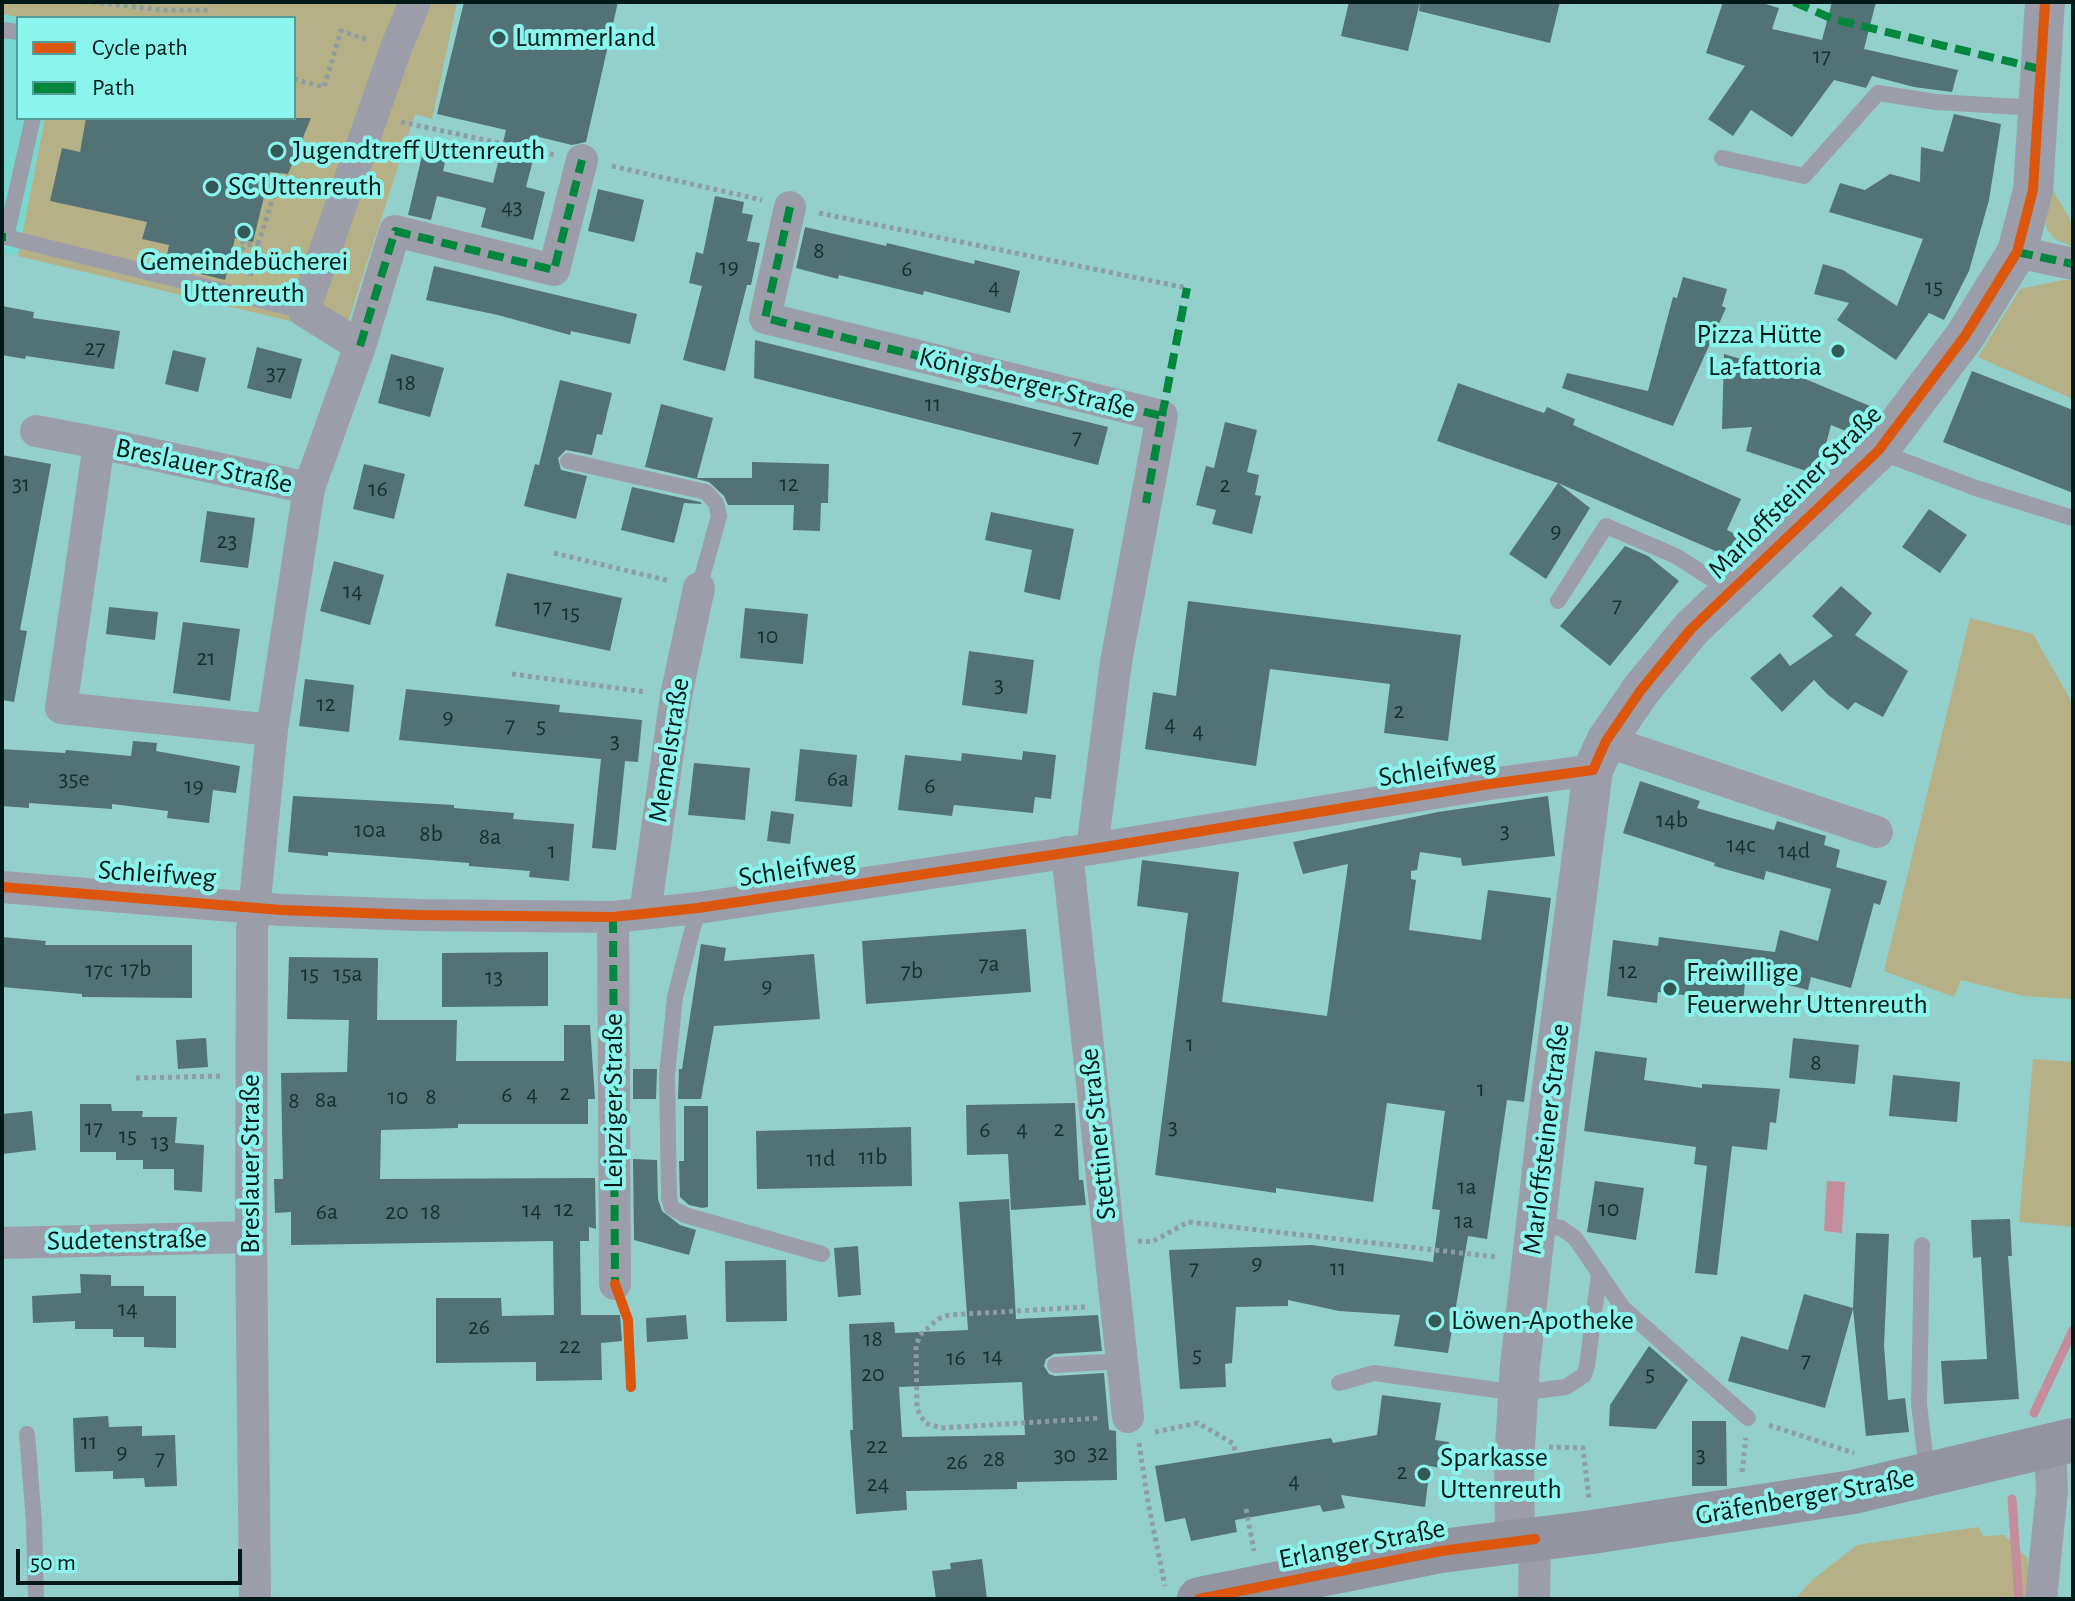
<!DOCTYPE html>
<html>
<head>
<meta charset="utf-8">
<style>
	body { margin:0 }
	#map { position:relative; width:2075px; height:1601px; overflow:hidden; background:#94d0cb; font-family:"Alegreya Sans",sans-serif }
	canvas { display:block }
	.frame { position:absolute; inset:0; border:4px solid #021917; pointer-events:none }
	.legend { position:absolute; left:16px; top:16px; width:280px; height:104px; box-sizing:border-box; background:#89f5ed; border:2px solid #539d97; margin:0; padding:10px 14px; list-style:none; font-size:24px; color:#021917 }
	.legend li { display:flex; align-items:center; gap:16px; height:40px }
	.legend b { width:40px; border:2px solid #539d97 }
	.scale { position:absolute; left:16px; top:1549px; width:226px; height:36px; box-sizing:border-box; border:4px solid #021917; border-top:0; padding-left:10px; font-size:24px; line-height:28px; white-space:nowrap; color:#021917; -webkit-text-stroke:6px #89f5ed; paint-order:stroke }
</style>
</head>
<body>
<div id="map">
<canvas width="2075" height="1601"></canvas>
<div class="frame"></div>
<ul class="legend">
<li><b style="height:10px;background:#dc560d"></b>Cycle path</li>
<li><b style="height:10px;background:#00873e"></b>Path</li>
</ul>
<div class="scale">50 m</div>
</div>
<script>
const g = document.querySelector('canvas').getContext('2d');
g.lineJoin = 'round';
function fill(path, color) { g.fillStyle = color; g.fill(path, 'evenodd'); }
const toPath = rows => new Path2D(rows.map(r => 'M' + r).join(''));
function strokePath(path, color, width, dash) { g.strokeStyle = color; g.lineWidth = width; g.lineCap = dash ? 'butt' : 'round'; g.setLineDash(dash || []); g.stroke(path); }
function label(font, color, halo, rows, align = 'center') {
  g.font = font + ' "Alegreya Sans",sans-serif'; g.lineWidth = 8; g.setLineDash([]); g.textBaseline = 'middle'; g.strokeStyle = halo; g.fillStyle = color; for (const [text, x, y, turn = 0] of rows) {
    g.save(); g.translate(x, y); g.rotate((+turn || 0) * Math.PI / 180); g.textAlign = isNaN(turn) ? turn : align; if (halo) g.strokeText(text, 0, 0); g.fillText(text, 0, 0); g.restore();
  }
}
fill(toPath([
	[2,14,23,18,18,18,18,118,45,118,18,256,2,253]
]), '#78d8d1');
fill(toPath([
	[2,2,457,2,432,119,415,114,344,334,18,256,45,118,294,118,294,18,23,18,2,14],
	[2047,181,2073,224,2073,247,2055,239,2048,231,2045,222],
	[2063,280,2073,280,2073,399,1978,357,2020,289],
	[1970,618,2033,634,2073,704,2073,999,2024,996,1961,980,1954,997,1884,971],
	[2033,1059,2073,1062,2073,1227,2019,1222],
	[1978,1527,1983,1536,2004,1535,2028,1559,2029,1599,1795,1599,1812,1580,1857,1545]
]), '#b6b086');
fill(toPath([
	[1827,1181,1845,1182,1842,1233,1824,1231]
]), '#c58d99');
strokePath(toPath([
	[2034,1413,2073,1330],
	[2012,1499,2019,1599]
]), '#c58d99', 9);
fill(toPath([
	[464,2,618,2,586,142,572,145,539,137,526,187,545,192,533,240,481,227,486,208,437,196,431,220,408,215,426,139,449,145,443,171,493,183,506,130,437,114],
	[1349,2,1420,2,1408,51,1341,36],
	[1420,2,1560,2,1550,43,1419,11],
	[1723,2,1759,2,1779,8,1772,29,1822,40,1832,2,1876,2,1864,49,1958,70,1952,92,1914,87,1872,76,1866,88,1834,80,1792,137,1751,110,1733,136,1708,119,1745,66,1706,53],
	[1954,114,2001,124,1989,200,1969,271,1944,320,1929,313,1896,360,1837,320,1849,303,1814,294,1823,264,1843,270,1897,306,1923,239,1829,212,1840,183,1865,190,1890,174,1920,182,1921,147,1943,152],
	[86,118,311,118,288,174,270,172,253,242,235,238,225,280,165,265,169,245,142,239,147,222,50,201,62,148,80,152],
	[598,189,644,200,634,242,588,231],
	[715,196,744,202,742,213,753,215,747,241,760,243,751,285,747,285,725,371,683,360,702,286,689,283,696,252,703,254],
	[805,227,886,246,887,243,974,264,975,260,1020,271,1010,313,924,291,923,295,839,275,838,279,796,268],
	[434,266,637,314,630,344,571,331,570,335,498,315,426,300],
	[1683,277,1727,289,1722,306,1726,308,1673,426,1562,388,1567,373,1648,391,1673,297,1677,298],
	[2,306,34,312,33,318,120,331,114,369,26,356,25,359,2,355],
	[755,340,1108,427,1098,465,754,378],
	[257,347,302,359,291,399,247,388],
	[173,350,206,358,198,392,165,384],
	[391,354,444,368,430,417,378,403],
	[1724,354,1798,376,1870,406,1858,436,1831,425,1818,475,1746,451,1752,427,1722,429],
	[1972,371,2073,410,2073,493,1943,442],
	[560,380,612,393,602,435,597,434,592,455,566,450,558,458,561,470,587,476,576,519,524,506,535,464,539,465],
	[1458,383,1544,413,1547,407,1575,419,1573,425,1741,499,1727,530,1741,537,1732,558,1558,483,1590,508,1546,579,1509,554,1558,483,1437,441],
	[661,404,713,418,697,478,752,478,752,462,829,464,828,503,821,503,820,531,793,530,794,505,728,505,724,496,709,482,645,467],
	[1225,422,1257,430,1247,472,1259,475,1255,495,1261,496,1252,534,1212,524,1216,510,1196,505,1206,466,1214,468],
	[2,455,51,464,20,630,27,631,14,702,2,700],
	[364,464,405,474,394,519,353,509],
	[632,487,700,502,702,504,684,503,674,543,621,530],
	[1929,509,1967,535,1940,573,1902,547],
	[207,511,255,518,248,568,200,562],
	[991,512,1074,529,1060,600,1024,592,1032,550,985,540],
	[1625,546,1648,556,1679,581,1610,666,1560,626],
	[334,561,384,575,370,625,320,611],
	[507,573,622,598,610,651,495,626],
	[1841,586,1872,613,1855,635,1908,671,1883,717,1855,702,1848,710,1827,694,1814,680,1782,712,1750,678,1780,653,1790,666,1833,636,1812,616],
	[1188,601,1461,635,1448,741,1384,733,1390,684,1270,669,1256,766,1145,749,1153,692,1176,696],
	[109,607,158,612,155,640,106,634],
	[745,608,808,614,803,664,740,658],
	[183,622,240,629,230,701,173,693],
	[969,651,1034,660,1027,714,962,705],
	[305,679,354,685,349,732,299,726],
	[406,689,560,705,559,712,642,720,638,762,625,761,616,850,592,848,601,759,399,740],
	[133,741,157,743,156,751,240,766,236,793,213,790,209,823,167,818,168,811,112,804,112,809,29,803,29,808,2,806,2,749,65,753,66,750,131,756],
	[800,749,857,755,852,807,795,801],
	[1023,751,1056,755,1051,799,1035,797,1033,813,954,805,952,816,898,810,905,755,961,761,962,753,1022,760],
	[694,763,750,768,745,820,688,815],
	[1640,781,1700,801,1697,808,1728,817,1774,830,1777,821,1826,836,1824,845,1840,850,1836,867,1887,881,1880,905,1874,903,1851,988,1811,977,1808,990,1746,974,1743,1002,1658,992,1657,1003,1607,996,1613,940,1658,946,1659,937,1775,952,1780,930,1818,941,1831,889,1766,871,1764,880,1714,866,1715,863,1623,833],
	[293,796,454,805,454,808,514,813,513,819,574,824,569,881,529,877,530,871,469,866,469,863,328,852,328,856,288,852],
	[1548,796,1555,856,1462,866,1461,858,1420,852,1417,870,1411,871,1411,879,1416,880,1409,930,1481,940,1488,890,1551,898,1524,1102,1507,1100,1487,1239,1468,1236,1448,1353,1394,1346,1400,1315,1339,1311,1288,1300,1288,1306,1236,1307,1232,1363,1225,1364,1226,1387,1180,1389,1169,1250,1312,1245,1433,1262,1440,1210,1432,1209,1445,1111,1387,1103,1373,1202,1276,1188,1276,1193,1155,1175,1188,913,1137,906,1142,860,1239,872,1222,1002,1327,1016,1348,864,1303,874,1293,842,1438,812],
	[771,811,794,814,790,844,767,841],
	[1026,929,1031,992,866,1004,862,941],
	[2,937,46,941,45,945,192,945,192,998,82,997,82,994,2,987],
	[701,944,726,948,724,961,814,954,820,1019,714,1026,701,1099,678,1099,679,1069,682,1069],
	[548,952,548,1006,442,1007,442,953],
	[289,957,378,958,377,1020,457,1020,456,1061,564,1061,564,1025,590,1025,595,1099,588,1099,588,1124,458,1124,458,1128,381,1130,380,1179,595,1178,596,1229,589,1227,589,1241,580,1241,581,1315,620,1315,622,1341,601,1343,602,1380,536,1381,536,1362,436,1363,436,1298,501,1298,502,1316,554,1315,553,1241,291,1245,291,1212,275,1213,274,1179,283,1179,281,1073,347,1072,349,1020,287,1019],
	[206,1038,208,1067,178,1069,176,1040],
	[1793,1038,1859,1045,1855,1084,1789,1078],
	[1595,1051,1647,1058,1644,1080,1702,1088,1702,1084,1780,1089,1776,1123,1770,1122,1767,1150,1732,1146,1717,1275,1695,1273,1707,1166,1694,1164,1696,1147,1584,1131],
	[633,1069,657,1069,656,1099,633,1099],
	[1893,1075,1960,1082,1957,1122,1889,1116],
	[1075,1103,1079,1180,1083,1180,1086,1205,1011,1210,1008,1154,967,1155,966,1105],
	[80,1104,111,1104,112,1111,143,1111,142,1117,177,1117,175,1143,204,1145,202,1192,174,1190,174,1169,143,1169,143,1160,116,1160,116,1152,80,1152],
	[684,1106,708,1106,708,1207,702,1208,689,1205,680,1197,679,1161,684,1161],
	[32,1111,36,1150,2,1154,2,1114],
	[911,1127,912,1186,757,1189,756,1131],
	[633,1159,657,1160,658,1199,662,1211,680,1225,696,1230,689,1255,634,1240],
	[1595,1181,1644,1188,1636,1240,1587,1232],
	[1009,1199,1016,1319,1098,1315,1102,1351,1054,1354,1046,1359,1044,1366,1049,1374,1055,1376,1104,1373,1109,1430,1116,1431,1117,1480,1017,1482,1017,1489,906,1491,907,1510,856,1514,850,1430,853,1430,849,1324,894,1322,895,1333,968,1330,959,1202],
	[1022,1382,1025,1435,902,1437,899,1387],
	[2010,1219,2012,1256,2008,1256,2019,1399,1944,1404,1941,1361,1987,1359,1981,1257,1973,1258,1971,1220],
	[1856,1233,1889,1234,1884,1345,1888,1400,1905,1398,1909,1432,1866,1436,1853,1309,1825,1408,1728,1381,1741,1336,1788,1350,1804,1294,1853,1308],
	[858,1246,861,1295,838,1297,834,1248],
	[786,1260,787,1321,726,1322,725,1261],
	[80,1274,111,1275,111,1286,144,1286,144,1296,176,1296,176,1348,144,1347,144,1337,113,1337,113,1329,75,1329,75,1321,33,1323,32,1296,81,1293],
	[686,1315,688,1339,647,1342,646,1318],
	[1649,1346,1688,1380,1656,1429,1609,1426,1610,1405],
	[1382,1395,1441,1403,1435,1440,1449,1442,1445,1469,1430,1466,1425,1507,1341,1495,1345,1508,1323,1512,1320,1505,1235,1520,1237,1532,1191,1541,1185,1518,1165,1522,1155,1466,1331,1438,1333,1443,1377,1435],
	[108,1416,109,1427,142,1426,142,1436,175,1435,177,1486,145,1487,144,1478,113,1479,113,1471,75,1472,73,1418],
	[1692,1421,1726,1421,1727,1486,1692,1486],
	[982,1559,987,1599,936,1599,932,1571,951,1569,950,1563]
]), '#537275');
strokePath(toPath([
	[92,2,163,10,210,10],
	[294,79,324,87,341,31,368,40],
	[401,122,555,155],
	[612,166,762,200],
	[819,213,1187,288],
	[243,240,242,249,247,245,258,244,250,276],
	[258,244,277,186,308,191],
	[235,273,242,249],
	[554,553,670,581],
	[512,674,646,692],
	[136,1078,222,1076],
	[1138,1241,1152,1242,1188,1222,1497,1257],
	[1085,1307,949,1315,938,1319,920,1335,916,1346,917,1409,925,1423,941,1428,1099,1418],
	[625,1311,628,1320,631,1387],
	[1769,1425,1854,1453],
	[1155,1432,1198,1423,1234,1444,1235,1453],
	[1139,1443,1148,1502,1165,1586],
	[1549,1447,1583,1448,1589,1499],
	[1742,1472,1746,1438],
	[1246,1509,1254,1551]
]), '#8e9da3', 5, [4, 4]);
strokePath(toPath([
	[2,30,18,32],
	[33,118,6,237,304,311],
	[1722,158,1804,176,1878,93,1936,102,2038,108],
	[1880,452,1976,488,2073,518],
	[568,461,706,492,716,503,719,516,699,588],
	[1558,601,1606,526,1676,556,1730,591],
	[698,908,675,997,667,1075,669,1199,672,1208,685,1215,822,1254],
	[1535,1224,1561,1228,1575,1238,1623,1308,1748,1418],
	[1922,1245,1919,1404,1927,1471],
	[1055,1365,1122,1361],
	[1339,1383,1374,1373,1518,1393,1566,1387,1584,1375,1587,1366,1599,1275],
	[27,1434,34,1522,36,1599]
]), '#9b9ea9', 16);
strokePath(toPath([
	[790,207,765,318,1162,416,1116,662,1092,849],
	[2017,252,2073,264],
	[360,346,395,231,554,270,582,160],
	[36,431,99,443],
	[272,730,61,708,99,443,309,488],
	[1606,741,1877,832],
	[1067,852,1128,1417],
	[2,887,281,910,418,915,613,917,698,908,1092,849,1490,784,1593,770],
	[645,913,676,696,699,588],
	[613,917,615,1284],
	[2,1243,251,1237],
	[255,1599,251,1237,252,931,272,730,309,488,360,346,304,311,396,48,415,2],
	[1534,1599,1535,1539],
	[2041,1599,2052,1491,2050,1445]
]), '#9b9ea9', 32);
strokePath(toPath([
	[1515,1541,1514,1463,1520,1365,1547,1126,1593,770,1606,741,1641,690,1691,629,1878,451,1965,336,2017,252,2033,190,2045,2]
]), '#9b9ea9', 40);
strokePath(toPath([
	[1199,1599,1441,1551,1592,1532,1853,1492,2073,1440]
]), '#9294a0', 44);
strokePath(toPath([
	[1794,2,1833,19,2040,69],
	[790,207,765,318,1162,416,1146,503],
	[2,237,6,237],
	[2017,252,2073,264],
	[360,346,395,231,554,270,582,160],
	[1162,416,1187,288],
	[613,917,615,1284]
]), '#00873e', 8, [16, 8]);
strokePath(toPath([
	[2,887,281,910,418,915,613,917,698,908,1092,849,1490,784,1593,770,1606,741,1641,690,1691,629,1878,451,1965,336,2017,252,2033,190,2045,2],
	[615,1284,628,1320,631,1387],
	[1199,1599,1441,1551,1535,1539]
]), '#dc560d', 10);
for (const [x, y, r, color] of [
	[499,38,8,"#355956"],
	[277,151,8,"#355956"],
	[212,187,8,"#355956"],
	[244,232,8,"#355956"],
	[1838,351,8,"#355956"],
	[1670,989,8,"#355956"],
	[1435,1321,8,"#355956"],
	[1424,1474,8,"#355956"]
]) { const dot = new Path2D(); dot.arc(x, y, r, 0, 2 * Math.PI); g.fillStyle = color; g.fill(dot); strokePath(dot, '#89f5ed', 3); }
label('24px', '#162f2e', null, [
	["17",1822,56],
	["43",512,207],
	["8",819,251],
	["19",729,267],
	["6",907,269],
	["4",994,287],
	["15",1934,287],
	["27",95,348],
	["37",276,373],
	["18",406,383],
	["11",933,404],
	["7",1077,437],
	["31",21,484],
	["12",789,484],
	["2",1225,485],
	["16",378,489],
	["9",1556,531],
	["23",227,541],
	["14",353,591],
	["7",1617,605],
	["17",543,607],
	["15",571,613],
	["10",768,636],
	["21",206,658],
	["3",999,685],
	["12",326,704],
	["2",1399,711],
	["9",448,717],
	["4",1170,724],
	["7",510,725],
	["5",541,726],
	["4",1198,731],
	["3",615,741],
	["35e",74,779],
	["6a",838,779],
	["19",194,786],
	["6",930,786],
	["14b",1672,820],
	["10a",370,830],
	["3",1505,831],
	["8b",431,834],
	["8a",490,837],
	["14c",1741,845],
	["1",552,851],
	["14d",1794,851],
	["7a",989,964],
	["17b",136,969],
	["17c",99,970],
	["7b",912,971],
	["12",1628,971],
	["15",310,974],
	["15a",348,974],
	["13",494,977],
	["9",767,986],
	["1",1190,1044],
	["8",1816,1063],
	["1",1481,1089],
	["2",565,1093],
	["4",532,1094],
	["6",507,1095],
	["10",398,1097],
	["8",431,1097],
	["8a",326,1100],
	["8",294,1101],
	["3",1173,1127],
	["17",94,1128],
	["4",1022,1129],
	["2",1059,1129],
	["6",985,1130],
	["15",128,1136],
	["13",160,1142],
	["11b",873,1157],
	["11d",821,1159],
	["1a",1467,1187],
	["12",564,1209],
	["10",1609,1209],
	["14",532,1210],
	["6a",327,1212],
	["20",397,1212],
	["18",431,1212],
	["1a",1464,1221],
	["9",1257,1263],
	["7",1194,1268],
	["11",1338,1268],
	["14",128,1309],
	["26",479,1327],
	["18",873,1339],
	["22",570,1346],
	["5",1197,1355],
	["14",993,1356],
	["16",956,1358],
	["7",1806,1360],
	["20",873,1374],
	["5",1650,1374],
	["11",89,1442],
	["22",877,1446],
	["9",122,1452],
	["32",1098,1453],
	["30",1065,1455],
	["3",1701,1455],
	["7",160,1458],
	["28",994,1459],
	["26",957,1462],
	["2",1402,1472],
	["4",1294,1481],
	["24",878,1484]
]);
label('28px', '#021917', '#89f5ed', [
	["Lummerland",515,38],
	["Jugendtreff Uttenreuth",293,151],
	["SC Uttenreuth",228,187],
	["Gemeindebücherei",244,262,"center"],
	["Uttenreuth",244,294,"center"],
	["Pizza Hütte",1822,335,"right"],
	["La-fattoria",1822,367,"right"],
	["Freiwillige",1686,973],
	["Feuerwehr Uttenreuth",1686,1005],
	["Löwen-Apotheke",1451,1321],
	["Sparkasse",1440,1458],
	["Uttenreuth",1440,1490]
], 'left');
label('28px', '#021917', '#89f5ed', [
	["Königsberger Straße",1027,383,14],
	["Breslauer Straße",204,466,12],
	["Marloffsteiner Straße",1795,492,-45],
	["Memelstraße",669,750,-81],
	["Schleifweg",1437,769,-9],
	["Schleifweg",797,869,-9],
	["Schleifweg",157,874,4],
	["Leipziger Straße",614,1101,-90],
	["Stettiner Straße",1098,1134,-96],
	["Marloffsteiner Straße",1546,1139,-83],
	["Breslauer Straße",251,1164,-90],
	["Sudetenstraße",127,1240,-1],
	["Gräfenberger Straße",1805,1497,-10],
	["Erlanger Straße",1362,1544,-11]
]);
</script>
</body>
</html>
